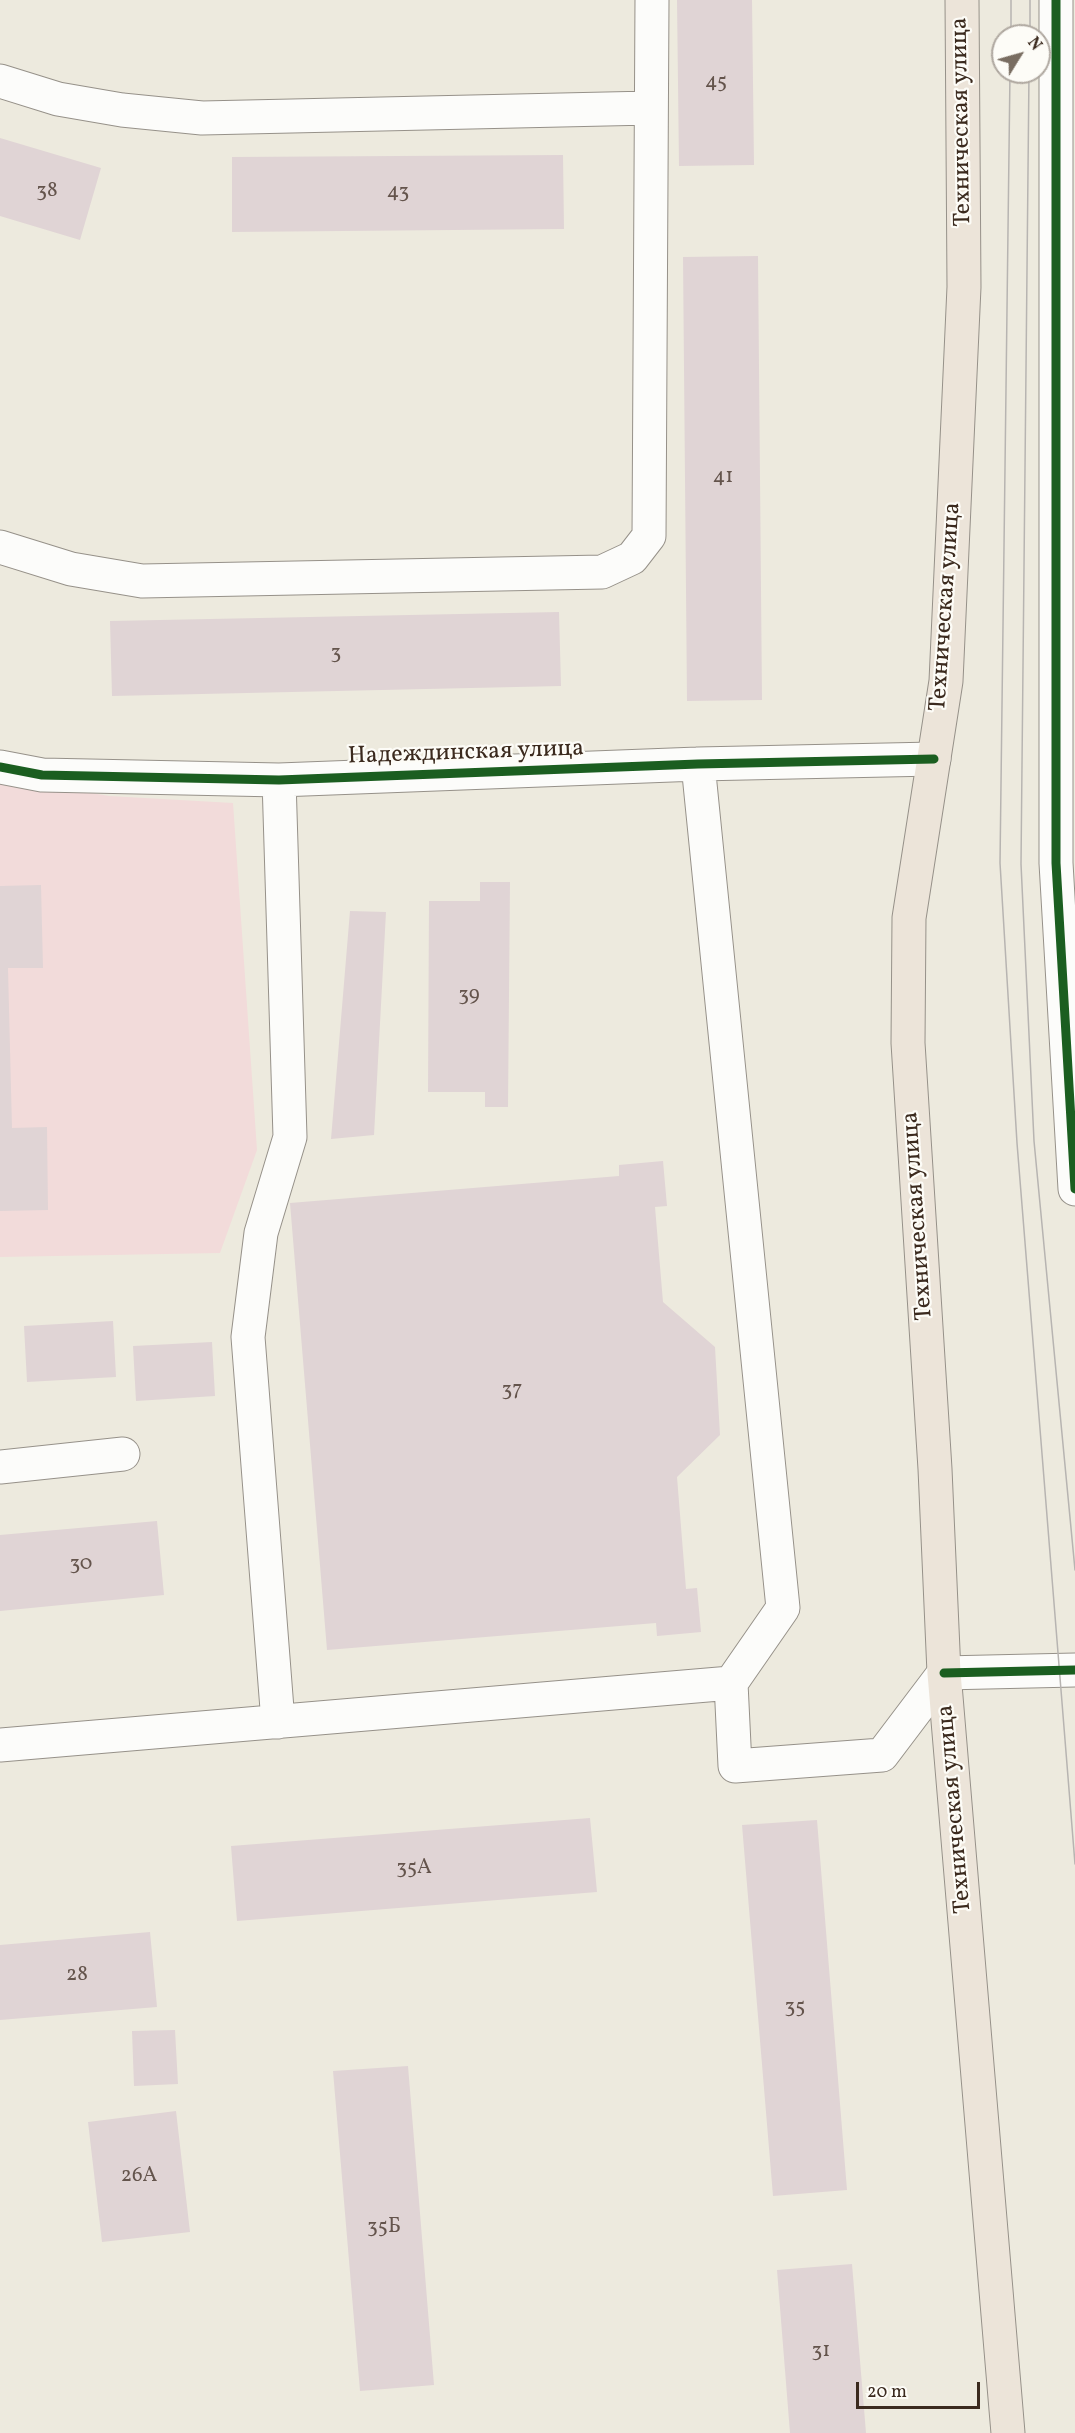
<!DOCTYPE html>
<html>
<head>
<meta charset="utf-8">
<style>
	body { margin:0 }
	#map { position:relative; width:1075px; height:2433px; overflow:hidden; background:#edeade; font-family:Vollkorn,serif }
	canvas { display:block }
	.north { position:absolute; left:991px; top:24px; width:60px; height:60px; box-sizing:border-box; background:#fdfcf7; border:2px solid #afa8a0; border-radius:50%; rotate:53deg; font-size:16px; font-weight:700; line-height:24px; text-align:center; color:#3b2a1e }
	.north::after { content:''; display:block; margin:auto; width:21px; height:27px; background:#796d61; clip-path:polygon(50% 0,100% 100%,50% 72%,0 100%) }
	.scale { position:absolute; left:856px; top:2382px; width:124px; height:27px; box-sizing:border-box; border:3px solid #3b2a1e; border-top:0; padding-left:8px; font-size:18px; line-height:21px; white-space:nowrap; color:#3b2a1e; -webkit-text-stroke:4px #fdfcf7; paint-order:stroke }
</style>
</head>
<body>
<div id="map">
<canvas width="1075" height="2433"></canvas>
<div class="north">N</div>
<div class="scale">20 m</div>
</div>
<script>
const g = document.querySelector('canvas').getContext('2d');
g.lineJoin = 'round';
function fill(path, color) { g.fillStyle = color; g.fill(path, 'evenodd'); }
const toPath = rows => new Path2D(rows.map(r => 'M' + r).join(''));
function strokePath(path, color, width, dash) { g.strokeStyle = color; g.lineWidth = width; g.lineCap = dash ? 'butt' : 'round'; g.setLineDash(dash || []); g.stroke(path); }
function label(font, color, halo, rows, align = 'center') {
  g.font = font + ' Vollkorn,serif'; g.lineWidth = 4.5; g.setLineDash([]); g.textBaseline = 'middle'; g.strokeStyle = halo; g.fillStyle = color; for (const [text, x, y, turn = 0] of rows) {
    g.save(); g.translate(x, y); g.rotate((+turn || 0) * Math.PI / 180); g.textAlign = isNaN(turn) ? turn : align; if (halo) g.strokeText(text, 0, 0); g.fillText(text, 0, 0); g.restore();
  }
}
fill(toPath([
	[0,777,109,796,233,803,257,1150,220,1253,0,1257]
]), '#f2dbda');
fill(toPath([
	[677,0,752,0,754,165,679,166],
	[0,138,101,168,80,240,0,216],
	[563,155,564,229,232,232,232,157],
	[758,256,762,700,687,701,683,257],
	[559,612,561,686,112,696,110,621],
	[480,882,510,882,508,1107,485,1107,485,1092,428,1092,429,901,480,901],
	[41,885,43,968,8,968,12,1128,47,1127,48,1210,0,1211,0,886],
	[350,911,386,912,374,1135,331,1139],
	[663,1161,667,1206,655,1207,663,1302,715,1347,720,1435,677,1477,686,1589,697,1588,701,1632,657,1636,656,1623,327,1650,290,1203,619,1176,619,1165],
	[113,1321,116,1377,27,1382,24,1326],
	[212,1342,215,1396,136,1401,133,1346],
	[157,1521,164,1595,0,1611,0,1535],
	[590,1818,597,1892,237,1921,231,1846],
	[817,1820,847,2190,773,2196,742,1825],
	[150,1932,157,2007,0,2020,0,1945],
	[175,2030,178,2084,134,2086,132,2031],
	[408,2066,434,2385,360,2391,333,2071],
	[176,2111,190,2232,102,2242,88,2122],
	[852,2264,866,2433,790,2433,777,2270]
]), '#e0d4d5');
const minor = toPath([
	[1056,0,1056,863,1075,1189],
	[0,81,58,99,122,110,202,118,651,108],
	[0,547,71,569,142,581,602,572,632,558,649,536,652,0],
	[0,767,42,775,279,780,698,764,934,759],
	[0,1467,123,1454],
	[731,1683,735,1766,882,1755,944,1673,1075,1670],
	[278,1722,248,1337,261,1233,290,1137,279,780],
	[0,1745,731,1683,783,1608,698,764]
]);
const major = toPath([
	[962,0,964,287,946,681,909,918,908,1043,935,1469,944,1673,1008,2433]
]);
strokePath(minor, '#969189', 35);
strokePath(major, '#969189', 35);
strokePath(minor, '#fcfcfa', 33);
strokePath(major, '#ece4d9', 33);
strokePath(toPath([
	[1011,36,1011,0],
	[1030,36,1030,0],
	[1010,72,1000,863,1017,1143,1075,1864],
	[1029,72,1021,864,1034,1141,1075,1570]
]), '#b7b4b1', 1.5);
strokePath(toPath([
	[1056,0,1056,863,1075,1189],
	[0,767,42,775,279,780,698,764,934,759],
	[944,1673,1075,1670]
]), '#1b5e20', 9);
label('21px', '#64544c', null, [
	["45",716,83],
	["38",47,192],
	["43",398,193],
	["41",723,478],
	["3",336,654],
	["39",469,996],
	["37",512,1391],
	["30",81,1565],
	["35А",414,1869],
	["28",77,1976],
	["35",795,2008],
	["26А",139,2177],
	["35Б",384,2228],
	["31",821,2352]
]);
label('24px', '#3b2a1e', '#fdfcf7', [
	["Техническая улица",963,122,-91],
	["Техническая улица",947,607,-86],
	["Надеждинская улица",466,754,-2],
	["Техническая улица",919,1216,-94],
	["Техническая улица",956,1809,-95]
]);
</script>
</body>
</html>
